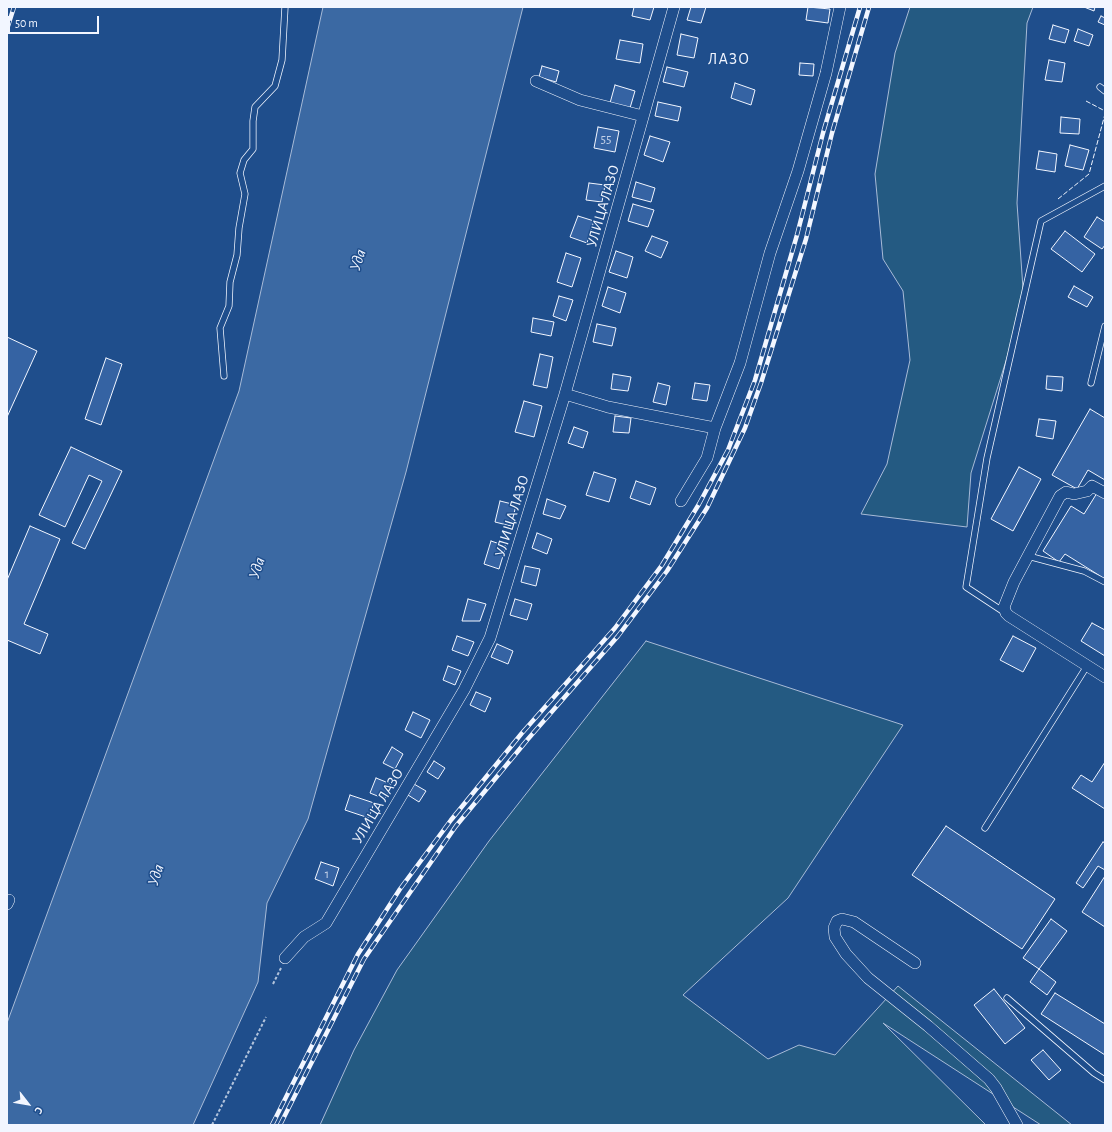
<!DOCTYPE html>
<html>
<head>
<meta charset="utf-8">
<style>
	body { margin:0 }
	#map { position:relative; width:1112px; height:1132px; overflow:hidden; background:#1f4e8c; font-family:"Alegreya Sans",sans-serif }
	canvas { display:block }
	.frame { position:absolute; inset:0; border:8px solid #f2f6ff; pointer-events:none }
	.north { position:absolute; left:8px; top:1084px; width:40px; height:40px; -webkit-text-stroke:3px #1f4e8c; paint-order:stroke; rotate:121deg; font-size:11px; font-weight:700; line-height:16px; text-align:center; color:#f2f6ff }
	.north::after { content:''; display:block; margin:auto; width:14px; height:18px; background:#f2f6ff; clip-path:polygon(50% 0,100% 100%,50% 72%,0 100%) }
	.scale { position:absolute; left:8px; top:16px; width:91px; height:18px; box-sizing:border-box; border:2px solid #f2f6ff; border-top:0; padding-left:5px; font-size:12px; line-height:14px; white-space:nowrap; color:#f2f6ff; -webkit-text-stroke:3px #1f4e8c; paint-order:stroke }
</style>
</head>
<body>
<div id="map">
<canvas width="1112" height="1132"></canvas>
<div class="frame"></div>
<div class="north">С</div>
<div class="scale">50 m</div>
</div>
<script>
const g = document.querySelector('canvas').getContext('2d');
g.lineJoin = 'round';
function fill(path, color) { g.fillStyle = color; g.fill(path, 'evenodd'); }
const toPath = rows => new Path2D(rows.map(r => 'M' + r).join(''));
function strokePath(path, color, width, dash) { g.strokeStyle = color; g.lineWidth = width; g.lineCap = dash ? 'butt' : 'round'; g.setLineDash(dash || []); g.stroke(path); }
function label(font, color, halo, rows, align = 'center') {
  g.font = font + ' "Alegreya Sans",sans-serif'; g.lineWidth = 3; g.setLineDash([]); g.textBaseline = 'middle'; g.strokeStyle = halo; g.fillStyle = color; for (const [text, x, y, turn = 0] of rows) {
    g.save(); g.translate(x, y); g.rotate((+turn || 0) * Math.PI / 180); g.textAlign = isNaN(turn) ? turn : align; if (halo) g.strokeText(text, 0, 0); g.fillText(text, 0, 0); g.restore();
  }
}
const green = toPath([
	[910,7,1033,7,1027,23,1017,203,1024,303,971,473,967,527,861,514,887,464,910,360,903,291,883,259,875,174,895,53,910,7],
	[646,641,903,725,788,898,683,995,768,1059,799,1045,835,1055,898,986,1072,1125,1041,1125,883,1023,986,1125,320,1125,354,1050,397,970,489,841,646,641]
]);
fill(green, '#245a82');
strokePath(green, '#a8bbd7', 1);
const water = toPath([
	[323,7,523,7,406,472,308,819,267,903,258,982,193,1125,7,1125,7,1023,239,391,323,7]
]);
fill(water, '#3b69a3');
strokePath(water, '#a8bbd7', 1);
const building = toPath([
	[634,7,654,7,650,20,632,16,634,7],
	[691,7,706,7,701,23,687,20,691,7],
	[808,7,830,9,828,23,806,20,808,7],
	[1084,7,1095,7,1094,11,1084,7],
	[1101,16,1105,18,1105,25,1098,22,1101,16],
	[1053,25,1069,30,1065,43,1049,39,1053,25],
	[1078,29,1093,35,1089,46,1074,41,1078,29],
	[681,34,698,38,694,58,677,55,681,34],
	[620,40,643,44,640,63,616,59,620,40],
	[1049,60,1065,63,1062,82,1045,80,1049,60],
	[800,63,814,64,813,76,799,75,800,63],
	[542,66,559,71,556,82,539,77,542,66],
	[667,67,688,72,684,87,663,82,667,67],
	[735,83,755,90,751,105,731,98,735,83],
	[615,85,635,91,630,108,610,103,615,85],
	[658,102,681,107,678,121,655,116,658,102],
	[1061,117,1080,119,1079,134,1060,133,1061,117],
	[598,127,619,131,615,152,594,148,598,127],
	[650,136,670,142,663,162,644,155,650,136],
	[1070,145,1089,150,1083,170,1065,166,1070,145],
	[1039,151,1057,154,1055,172,1036,169,1039,151],
	[636,182,655,188,651,202,632,197,636,182],
	[589,183,605,185,602,202,586,200,589,183],
	[633,204,654,210,648,227,628,221,633,204],
	[578,216,594,221,587,243,570,237,578,216],
	[1097,217,1105,222,1105,245,1102,249,1084,237,1097,217],
	[1065,231,1095,254,1082,272,1051,249,1065,231],
	[652,236,668,242,661,258,645,251,652,236],
	[616,251,633,257,627,278,609,272,616,251],
	[566,253,581,258,572,287,557,282,566,253],
	[1074,286,1093,297,1087,307,1068,297,1074,286],
	[608,287,626,293,620,313,602,306,608,287],
	[559,296,573,300,566,321,553,316,559,296],
	[533,318,554,322,551,336,531,332,533,318],
	[597,324,616,328,612,346,593,342,597,324],
	[7,337,37,351,7,417,7,337],
	[540,354,553,357,547,388,533,385,540,354],
	[106,358,122,364,101,425,85,419,106,358],
	[613,374,631,377,628,391,611,389,613,374],
	[1047,376,1063,377,1062,391,1046,389,1047,376],
	[658,383,670,386,666,405,653,402,658,383],
	[695,383,710,385,707,401,692,399,695,383],
	[524,401,542,406,534,437,515,432,524,401],
	[1090,409,1105,418,1105,480,1088,470,1077,489,1052,475,1090,409],
	[615,416,631,418,629,433,613,432,615,416],
	[1039,419,1056,421,1053,439,1036,436,1039,419],
	[574,427,588,432,583,448,568,443,574,427],
	[71,447,122,471,85,549,72,543,102,481,89,475,65,527,39,515,71,447],
	[1019,467,1041,479,1013,531,991,519,1019,467],
	[594,472,616,479,609,502,586,495,594,472],
	[636,481,656,488,650,505,630,498,636,481],
	[1097,493,1105,497,1105,579,1065,554,1059,562,1043,551,1071,506,1084,514,1097,493],
	[547,499,566,506,560,519,543,514,547,499],
	[500,501,516,505,511,526,495,522,500,501],
	[30,526,60,539,24,624,48,634,40,654,7,640,7,580,30,526],
	[537,533,552,539,547,554,532,548,537,533],
	[491,541,506,546,499,569,484,564,491,541],
	[525,566,540,569,536,586,521,582,525,566],
	[468,599,486,604,480,621,462,621,468,599],
	[515,599,532,604,527,620,510,615,515,599],
	[1092,623,1105,630,1105,656,1081,641,1092,623],
	[457,636,474,642,468,656,452,650,457,636],
	[1013,636,1036,648,1023,672,1000,660,1013,636],
	[497,644,513,651,508,664,491,657,497,644],
	[448,666,461,671,455,685,443,680,448,666],
	[476,692,491,698,485,712,470,705,476,692],
	[413,712,430,720,421,738,405,730,413,712],
	[392,747,403,754,395,769,383,763,392,747],
	[434,761,445,768,438,779,427,772,434,761],
	[1105,762,1105,809,1072,788,1081,775,1092,782,1105,762],
	[376,778,391,784,385,799,370,793,376,778],
	[414,784,426,791,419,802,408,795,414,784],
	[350,795,374,803,369,818,345,810,350,795],
	[946,826,1055,899,1022,949,912,875,946,826],
	[1103,842,1105,843,1105,870,1098,866,1083,888,1076,883,1103,842],
	[321,862,339,868,333,886,315,879,321,862],
	[1105,876,1105,927,1082,912,1105,876],
	[1051,919,1067,931,1039,969,1023,958,1051,919],
	[1039,969,1056,982,1047,995,1030,982,1039,969],
	[994,989,1025,1028,1005,1044,974,1005,994,989],
	[1055,993,1105,1024,1105,1055,1041,1014,1055,993],
	[1043,1050,1061,1070,1049,1080,1031,1060,1043,1050]
]);
fill(building, '#3563a3');
strokePath(building, '#f2f6ff', 1);
const service = toPath([
	[1100,87,1105,91],
	[224,376,220,328,229,306,230,282,237,255,239,228,245,194,240,173,244,160,253,149,253,121,255,107,275,86,282,60,285,7],
	[1091,383,1105,326],
	[1028,556,1084,571,1105,582],
	[1004,612,966,587,987,458,1041,221,1105,186],
	[985,828,1087,666],
	[1007,998,1094,1073,1105,1080]
]);
const minor = toPath([
	[536,81,580,100,643,116],
	[565,394,608,407,715,428],
	[1105,493,1092,486,1087,491,1074,494,1066,492,1060,496,1014,582,1004,607,1006,613,1009,616,1105,677],
	[681,501,707,458,715,428,740,363,770,253,798,171,826,73,840,7],
	[7,904,9,900],
	[285,958,304,937,326,923,464,690,490,638,565,394,674,7],
	[915,963,854,922,842,919,837,921,834,928,835,937,846,954,868,978,928,1026,989,1079,996,1088,1017,1125]
]);
strokePath(service, '#f2f6ff', 7);
strokePath(minor, '#f2f6ff', 12);
strokePath(toPath([
	[273,984,281,968],
	[212,1125,266,1017]
]), '#b3c4dc', 2, [3, 2]);
strokePath(service, '#1f4e8c', 5.5);
strokePath(minor, '#1f4e8c', 11);
const rail = toPath([
	[7,29,14,7],
	[272,1125,358,954,400,889,451,820,522,733,615,628,662,565,699,504,728,450,755,380,797,235,823,133,860,7],
	[280,1125,364,959,456,826,528,739,618,636,667,571,707,508,745,428,761,383,806,239,832,133,869,7]
]);
strokePath(rail, '#f2f6ff', 4.5);
strokePath(rail, '#1f4e8c', 3, [9]);
strokePath(toPath([
	[1086,101,1105,111],
	[1058,199,1089,174,1105,114]
]), '#f2f6ff', 1, [5, 2]);
label('13px', '#c3d1e8', null, [
	["55",606,139],
	["1",327,874]
]);
label('15px', '#f2f6ff', '#1f4e8c', [
	["УЛИЦА ЛАЗО",603,206,-74],
	["УЛИЦА ЛАЗО",512,516,-73],
	["УЛИЦА ЛАЗО",378,806,-59]
]);
g.letterSpacing = '1px';
label('16px', '#f2f6ff', '#1f4e8c', [
	["ЛАЗО",729,59]
]);
g.letterSpacing = '0px';
label('italic 16px', '#f2f6ff', '#1f4e8c', [
	["Уда",358,260,-72],
	["Уда",257,568,-72],
	["Уда",156,875,-72]
]);
</script>
</body>
</html>
